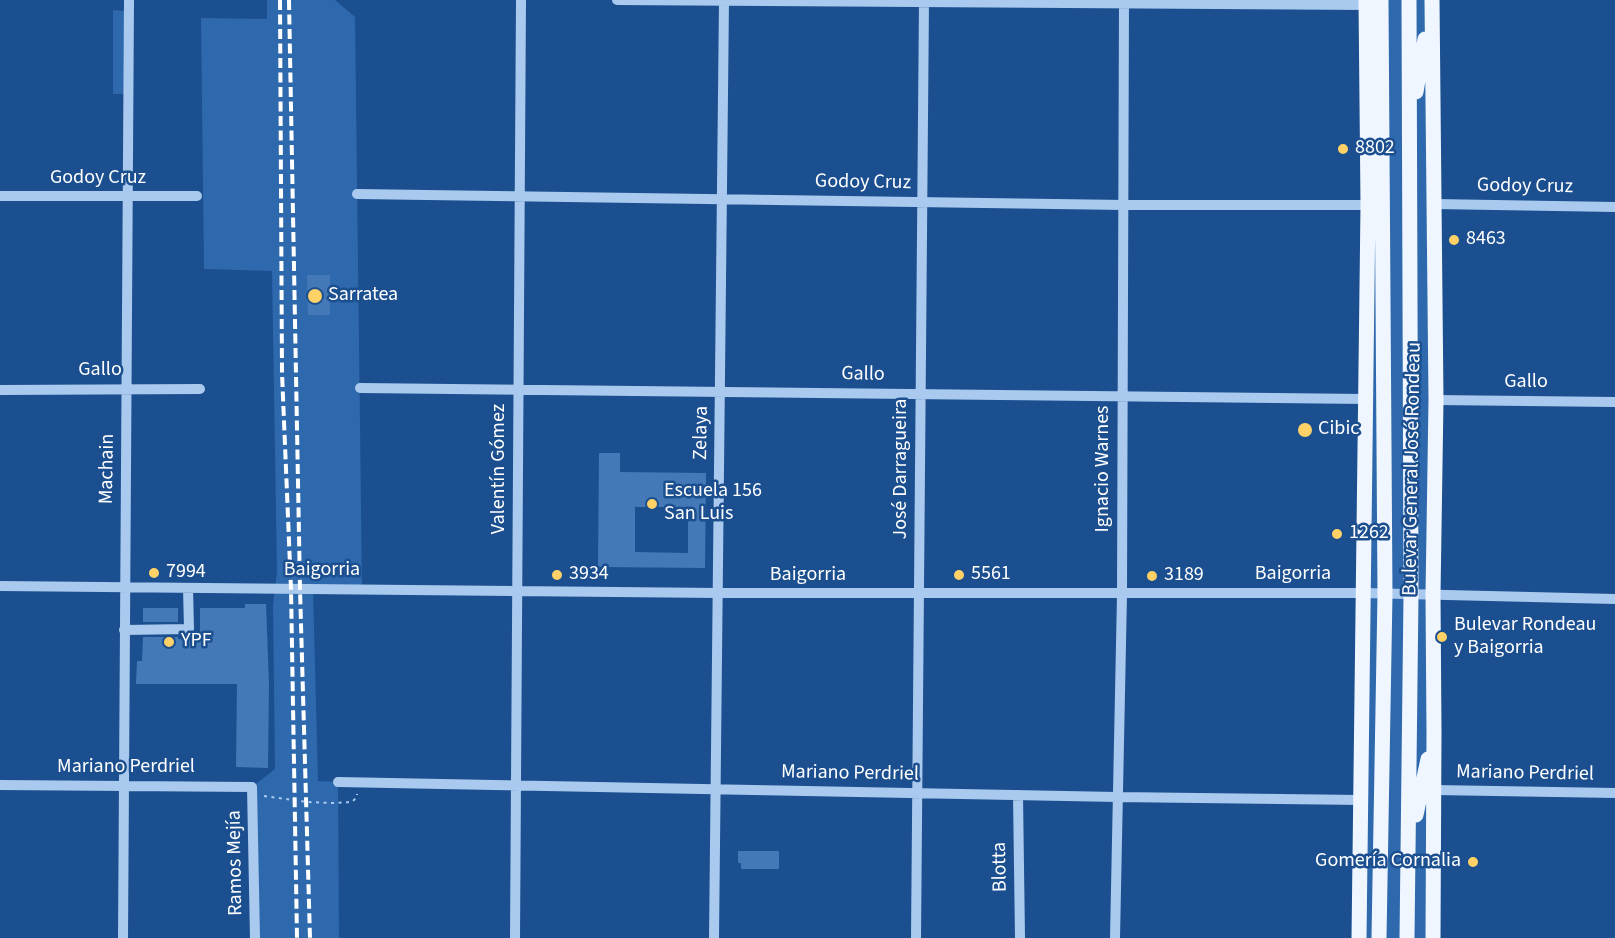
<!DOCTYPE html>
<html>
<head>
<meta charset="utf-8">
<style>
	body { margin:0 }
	canvas { display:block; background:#1b4f8f }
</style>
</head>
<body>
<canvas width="1615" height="938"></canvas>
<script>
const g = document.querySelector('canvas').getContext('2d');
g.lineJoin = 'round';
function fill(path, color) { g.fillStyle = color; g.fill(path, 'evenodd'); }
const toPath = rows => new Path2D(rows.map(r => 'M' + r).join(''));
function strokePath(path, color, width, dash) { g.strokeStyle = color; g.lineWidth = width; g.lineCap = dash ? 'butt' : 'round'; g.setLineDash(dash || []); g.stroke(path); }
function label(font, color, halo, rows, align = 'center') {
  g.font = font + ' "Source Sans 3",sans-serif'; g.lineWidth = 5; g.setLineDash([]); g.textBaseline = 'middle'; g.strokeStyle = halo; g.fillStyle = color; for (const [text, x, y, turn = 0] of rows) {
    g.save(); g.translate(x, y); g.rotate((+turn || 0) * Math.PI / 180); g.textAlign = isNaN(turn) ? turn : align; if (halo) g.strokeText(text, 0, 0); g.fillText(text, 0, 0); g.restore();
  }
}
fill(toPath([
	[267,0,335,0,355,17,362,589,313,589,318,781,338,782,339,938,255,938,252,787,275,769,273,605,277,572,272,271,204,269,201,18,267,19],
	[1366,0,1432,0,1433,938,1359,938],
	[113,10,125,11,124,94,113,94]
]), '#2e69ad');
fill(toPath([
	[307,275,330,275,330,315,308,315],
	[599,453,620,453,620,472,706,473,705,568,598,567],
	[635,507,688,507,688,553,635,552],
	[245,604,266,604,269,684,268,768,236,767,237,684,136,684,137,661,142,661,143,637,178,637,178,639,200,640,200,608,245,608],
	[143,608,178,608,178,622,143,622],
	[738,851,779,851,779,869,741,869,741,863,738,863]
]), '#4478b7');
strokePath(toPath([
	[264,796,307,802,333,803,352,802,357,797,357,794]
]), '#a9c9ee', 2, [3, 4.5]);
strokePath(toPath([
	[617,0,1366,5],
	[357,194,1124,205,1368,205],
	[0,196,197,196],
	[1434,204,1615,207],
	[360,388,1366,399],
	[0,390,200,389],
	[1436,400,1615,402],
	[0,586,718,593,1363,593,1615,599],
	[124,630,189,629,188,588],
	[338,782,1117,797,1361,800],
	[0,785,252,787,255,938],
	[1434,790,1615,793],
	[1018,795,1020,938],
	[123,938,129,0],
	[515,938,521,0],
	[714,938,724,0],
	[916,938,924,0],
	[1115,938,1122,595,1124,0]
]), '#a9c9ee', 10);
strokePath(toPath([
	[1432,0,1436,400,1433,595,1434,732,1433,938],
	[1416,92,1425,39],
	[1416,815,1428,759],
	[1359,938,1368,205,1366,0],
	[1379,938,1385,594,1381,0],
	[1407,938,1411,595,1409,0]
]), '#f0f6ff', 15);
strokePath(toPath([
	[280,0,282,373,291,589,297,938],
	[289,0,300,589,310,938]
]), '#fff', 4, [10, 4.5]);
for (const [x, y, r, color] of [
	[1343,149,6,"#ffd166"],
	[1454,240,6,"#ffd166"],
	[315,296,8,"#ffd166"],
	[1305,430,8,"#ffd166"],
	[652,504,6,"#ffd166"],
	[1337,534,6,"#ffd166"],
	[154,573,6,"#ffd166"],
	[557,575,6,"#ffd166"],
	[959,575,6,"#ffd166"],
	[1152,576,6,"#ffd166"],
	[1442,637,6,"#ffd166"],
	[169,642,6,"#ffd166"],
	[1473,862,6,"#ffd166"]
]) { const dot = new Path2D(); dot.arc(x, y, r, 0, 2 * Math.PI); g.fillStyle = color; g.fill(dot); strokePath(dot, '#1b4f8f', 2); }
label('20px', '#fff', '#1b4f8f', [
	["8802",1355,149],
	["8463",1466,240],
	["Sarratea",328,296],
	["Cibic",1318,430],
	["Escuela 156",664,492],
	["San Luis",664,515],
	["1262",1349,534],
	["7994",166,573],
	["3934",569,575],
	["5561",971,575],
	["3189",1164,576],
	["Bulevar Rondeau",1454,626],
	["y Baigorria",1454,649],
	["YPF",181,642],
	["Gomería Cornalia",1461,862,"right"]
], 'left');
label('20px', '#fff', '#1b4f8f', [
	["Godoy Cruz",98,179],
	["Godoy Cruz",863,183,1],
	["Godoy Cruz",1525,187,1],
	["Gallo",100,371],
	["Gallo",863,375,1],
	["Gallo",1526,383],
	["Zelaya",702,433,-89],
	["Machain",108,469,-89],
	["Valentín Gómez",500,469,-90],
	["José Darragueira",902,469,-90],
	["Ignacio Warnes",1104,469,-90],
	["Bulevar General José Rondeau",1413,469,-89],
	["Baigorria",322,571],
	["Baigorria",1293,575],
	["Baigorria",808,576],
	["Mariano Perdriel",126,768],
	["Mariano Perdriel",850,774,1],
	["Mariano Perdriel",1525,774,1],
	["Ramos Mejía",236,863,-91],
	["Blotta",1001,867,-91]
]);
</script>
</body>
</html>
